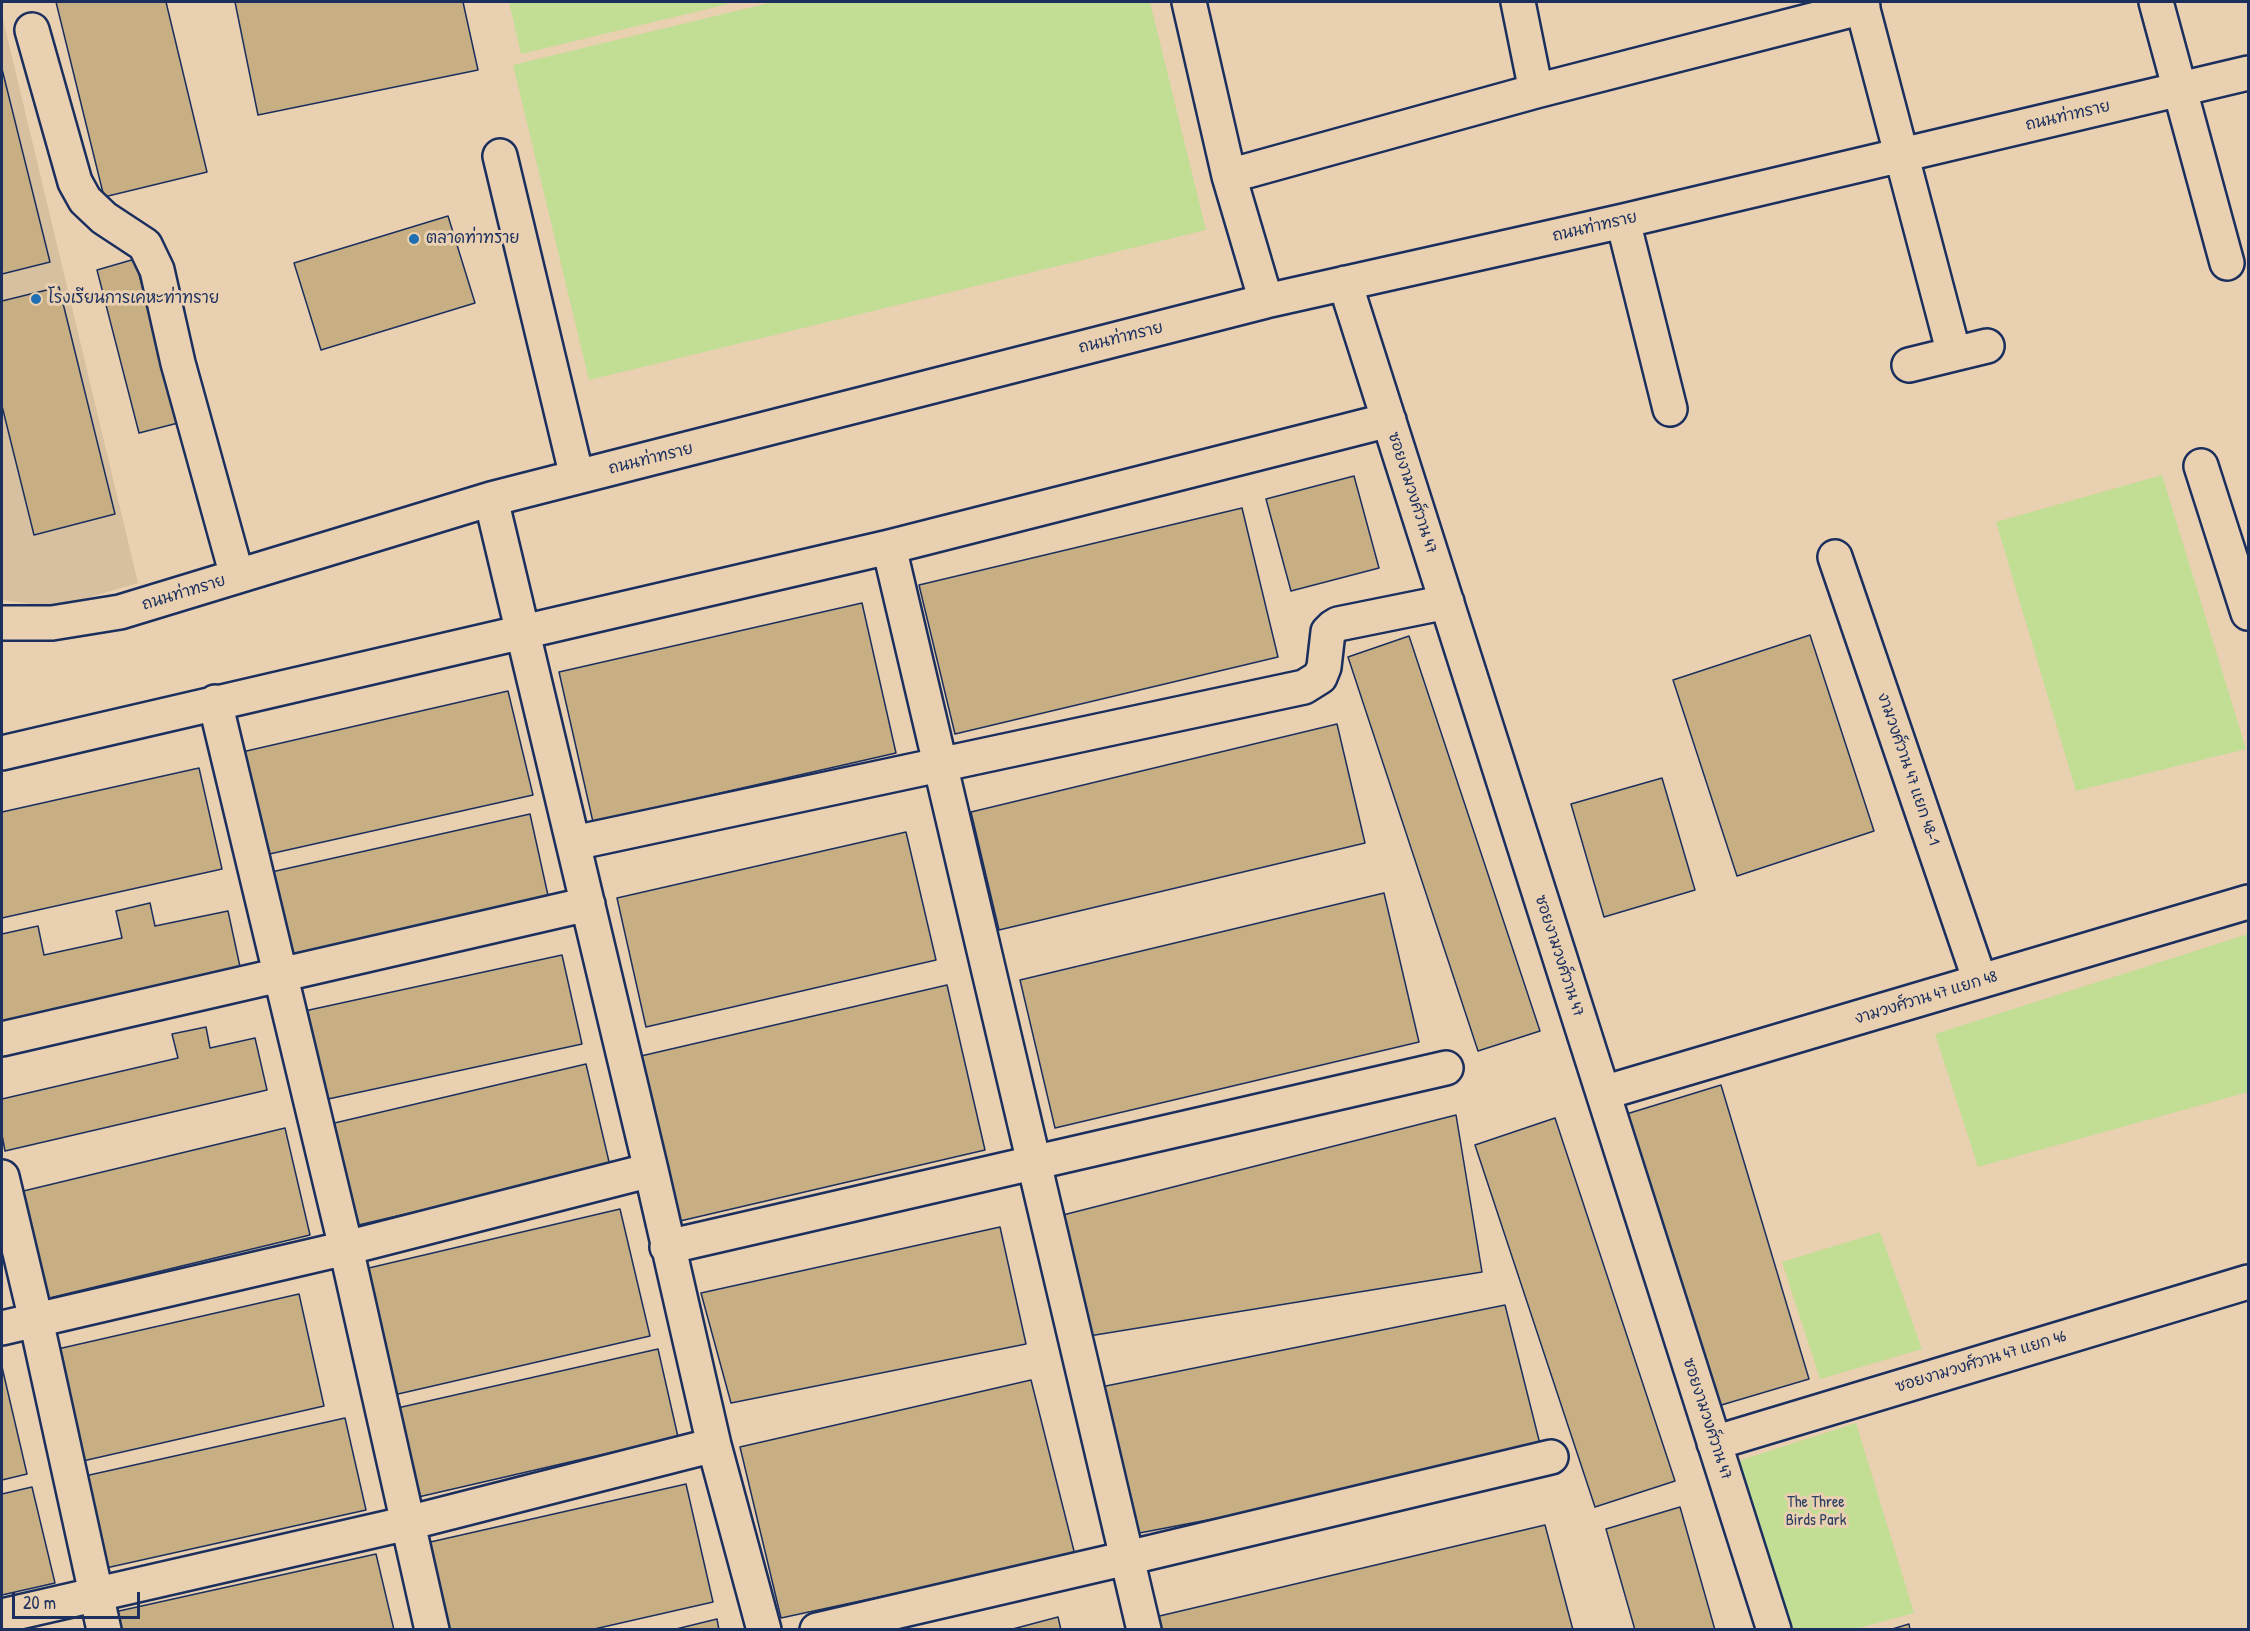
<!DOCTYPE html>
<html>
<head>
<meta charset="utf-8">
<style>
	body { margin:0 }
	#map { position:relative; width:2250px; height:1631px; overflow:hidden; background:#e9d0b1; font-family:"Patrick Hand",sans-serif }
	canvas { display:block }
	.frame { position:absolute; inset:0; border:3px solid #1b2f5e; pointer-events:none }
	.scale { position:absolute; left:12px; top:1592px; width:128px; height:27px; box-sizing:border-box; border:3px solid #1b2f5e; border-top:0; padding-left:8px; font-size:18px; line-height:21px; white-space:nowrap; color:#1b2f5e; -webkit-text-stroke:4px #e9d0b1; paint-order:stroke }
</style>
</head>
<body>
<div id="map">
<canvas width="2250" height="1631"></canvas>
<div class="frame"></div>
<div class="scale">20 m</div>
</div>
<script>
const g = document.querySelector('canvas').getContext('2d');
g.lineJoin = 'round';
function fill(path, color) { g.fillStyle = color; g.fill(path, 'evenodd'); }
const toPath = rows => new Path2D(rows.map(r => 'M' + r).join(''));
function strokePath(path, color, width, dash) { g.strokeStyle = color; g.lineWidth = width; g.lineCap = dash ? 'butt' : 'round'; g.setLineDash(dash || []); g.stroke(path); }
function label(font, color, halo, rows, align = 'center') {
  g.font = font + ' "Patrick Hand","Playpen Sans Thai",sans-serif'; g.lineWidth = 6; g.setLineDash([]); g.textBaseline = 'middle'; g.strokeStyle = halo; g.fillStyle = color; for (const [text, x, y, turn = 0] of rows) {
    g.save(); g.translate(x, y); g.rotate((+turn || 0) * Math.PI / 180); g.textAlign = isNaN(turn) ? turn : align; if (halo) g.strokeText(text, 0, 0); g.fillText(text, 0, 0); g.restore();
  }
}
fill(toPath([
	[2,15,138,583,56,607,2,600]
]), '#d7c0a0');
fill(toPath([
	[509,2,727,2,728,4,521,54],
	[773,2,1150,2,1206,230,589,380,513,65],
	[2162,475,2246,749,2076,791,1996,522],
	[2248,934,2248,1092,1978,1167,1935,1034],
	[1880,1232,1922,1349,1820,1379,1782,1262],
	[1856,1423,1914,1613,1855,1629,1785,1629,1732,1463]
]), '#c2dd94');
const building = toPath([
	[56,2,166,2,207,172,104,197,56,2],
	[235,2,463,2,478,70,258,115,235,2],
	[2,69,50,262,2,274,2,69],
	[448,216,475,303,321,350,294,263,448,216],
	[135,259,178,423,139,433,97,270,135,259],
	[59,287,115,514,34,535,2,406,2,301,59,287],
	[1354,476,1379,568,1291,591,1266,499,1354,476],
	[1242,508,1278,657,955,734,919,585,1242,508],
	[862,603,896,753,593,822,559,672,862,603],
	[1810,635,1874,831,1737,876,1673,680,1810,635],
	[1409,636,1540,1031,1478,1051,1348,657,1409,636],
	[508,691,533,795,265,855,242,752,508,691],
	[1337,724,1365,843,999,930,971,812,1337,724],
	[199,768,222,869,2,918,2,812,199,768],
	[1662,778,1695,890,1604,917,1571,804,1662,778],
	[530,814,551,909,288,967,267,873,530,814],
	[906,832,936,960,646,1027,617,898,906,832],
	[1384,893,1419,1042,1055,1128,1020,980,1384,893],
	[150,903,155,926,228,911,242,976,2,1028,2,934,38,926,44,955,122,938,116,911,150,903],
	[562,955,582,1044,319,1101,300,1012,562,955],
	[947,985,985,1150,680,1221,641,1056,947,985],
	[206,1027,210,1048,255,1038,267,1090,5,1151,2,1135,2,1099,178,1058,172,1034,206,1027],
	[586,1064,610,1166,350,1227,326,1125,586,1064],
	[1721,1085,1809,1379,1708,1409,1620,1116,1721,1085],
	[1456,1115,1482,1272,1089,1336,1059,1216,1456,1115],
	[1555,1118,1675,1481,1595,1507,1475,1145,1555,1118],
	[285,1128,310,1235,37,1301,11,1194,285,1128],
	[620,1209,650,1336,385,1397,356,1271,620,1209],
	[1000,1227,1026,1344,731,1403,701,1293,1000,1227],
	[299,1294,324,1406,74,1463,49,1351,299,1294],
	[1505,1305,1543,1456,1129,1535,1096,1388,1505,1305],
	[658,1349,678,1437,414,1498,393,1409,658,1349],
	[2,1367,27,1474,2,1480,2,1367],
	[1031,1380,1075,1555,781,1618,740,1447,1031,1380],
	[345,1418,366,1510,97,1570,76,1478,345,1418],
	[686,1484,713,1602,590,1630,446,1630,426,1543,686,1484],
	[32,1487,55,1583,2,1595,2,1494,32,1487],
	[1680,1507,1715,1630,1635,1630,1606,1529,1680,1507],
	[1545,1525,1573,1630,1154,1630,1151,1618,1545,1525],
	[376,1554,394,1630,114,1630,110,1613,376,1554],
	[1058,1617,1061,1630,1009,1630,1058,1617],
	[717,1619,719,1630,672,1630,717,1619],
	[1909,1624,1910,1630,1889,1630,1909,1624]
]);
fill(building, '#c8af83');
strokePath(building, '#1b2f5e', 1.5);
const minor = toPath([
	[1189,2,1229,176,1266,301],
	[1518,2,1536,91],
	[1861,2,1954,354,1909,365],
	[2156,2,2227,263],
	[32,30,75,182,85,200,104,218,145,245,157,270,178,363,237,576],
	[500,156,577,477],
	[1229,176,1536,91,1863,7],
	[1623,221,1670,409],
	[1345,283,1774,1630],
	[1954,354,1987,346],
	[2201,466,2248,613],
	[491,499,651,1170,714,1445,764,1630],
	[889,547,1144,1630],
	[1835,557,1980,981],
	[2,623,52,623,120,612,491,499,1266,301,1623,221,2248,73],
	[215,702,346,1248,432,1630],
	[2,753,889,547,1389,420],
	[574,843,1304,687,1320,677,1324,667,1328,632,1333,627,1338,624,1447,602],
	[2,1039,588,904],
	[1603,1093,2248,902],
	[2,1177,36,1320,104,1630],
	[667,1247,1446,1068],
	[2,1328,346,1248,651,1170],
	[1714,1443,2248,1282],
	[2,1616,408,1523,714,1445],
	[817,1630,1127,1558,1551,1457]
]);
strokePath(minor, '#1b2f5e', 38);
strokePath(minor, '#e9d0b1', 33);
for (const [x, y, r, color] of [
	[414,239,6,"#1f6fb2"],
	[36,299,6,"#1f6fb2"]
]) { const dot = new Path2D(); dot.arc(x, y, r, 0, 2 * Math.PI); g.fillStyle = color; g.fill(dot); strokePath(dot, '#e9d0b1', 2); }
label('16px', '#1b2f5e', '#e9d0b1', [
	["ถนนท่าทราย",2068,116,-13],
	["ถนนท่าทราย",1595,227,-13],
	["ถนนท่าทราย",1121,338,-14],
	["ถนนท่าทราย",651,459,-14],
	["ซอยงามวงศ์วาน 47",1412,493,72],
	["ถนนท่าทราย",184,593,-17],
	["งามวงศ์วาน 47 แยก 48-1",1908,769,71],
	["ซอยงามวงศ์วาน 47",1559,956,72],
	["งามวงศ์วาน 47 แยก 48",1926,998,-17],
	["ซอยงามวงศ์วาน 47 แยก 46",1981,1362,-17],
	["ซอยงามวงศ์วาน 47",1707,1419,72]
]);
label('16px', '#1b2f5e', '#e9d0b1', [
	["ตลาดท่าทราย",426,239],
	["โรงเรียนการเคหะท่าทราย",48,299]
], 'left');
label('16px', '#2c4063', '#e9d0b1', [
	["The Three",1816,1503],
	["Birds Park",1816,1521]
]);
</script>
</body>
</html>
